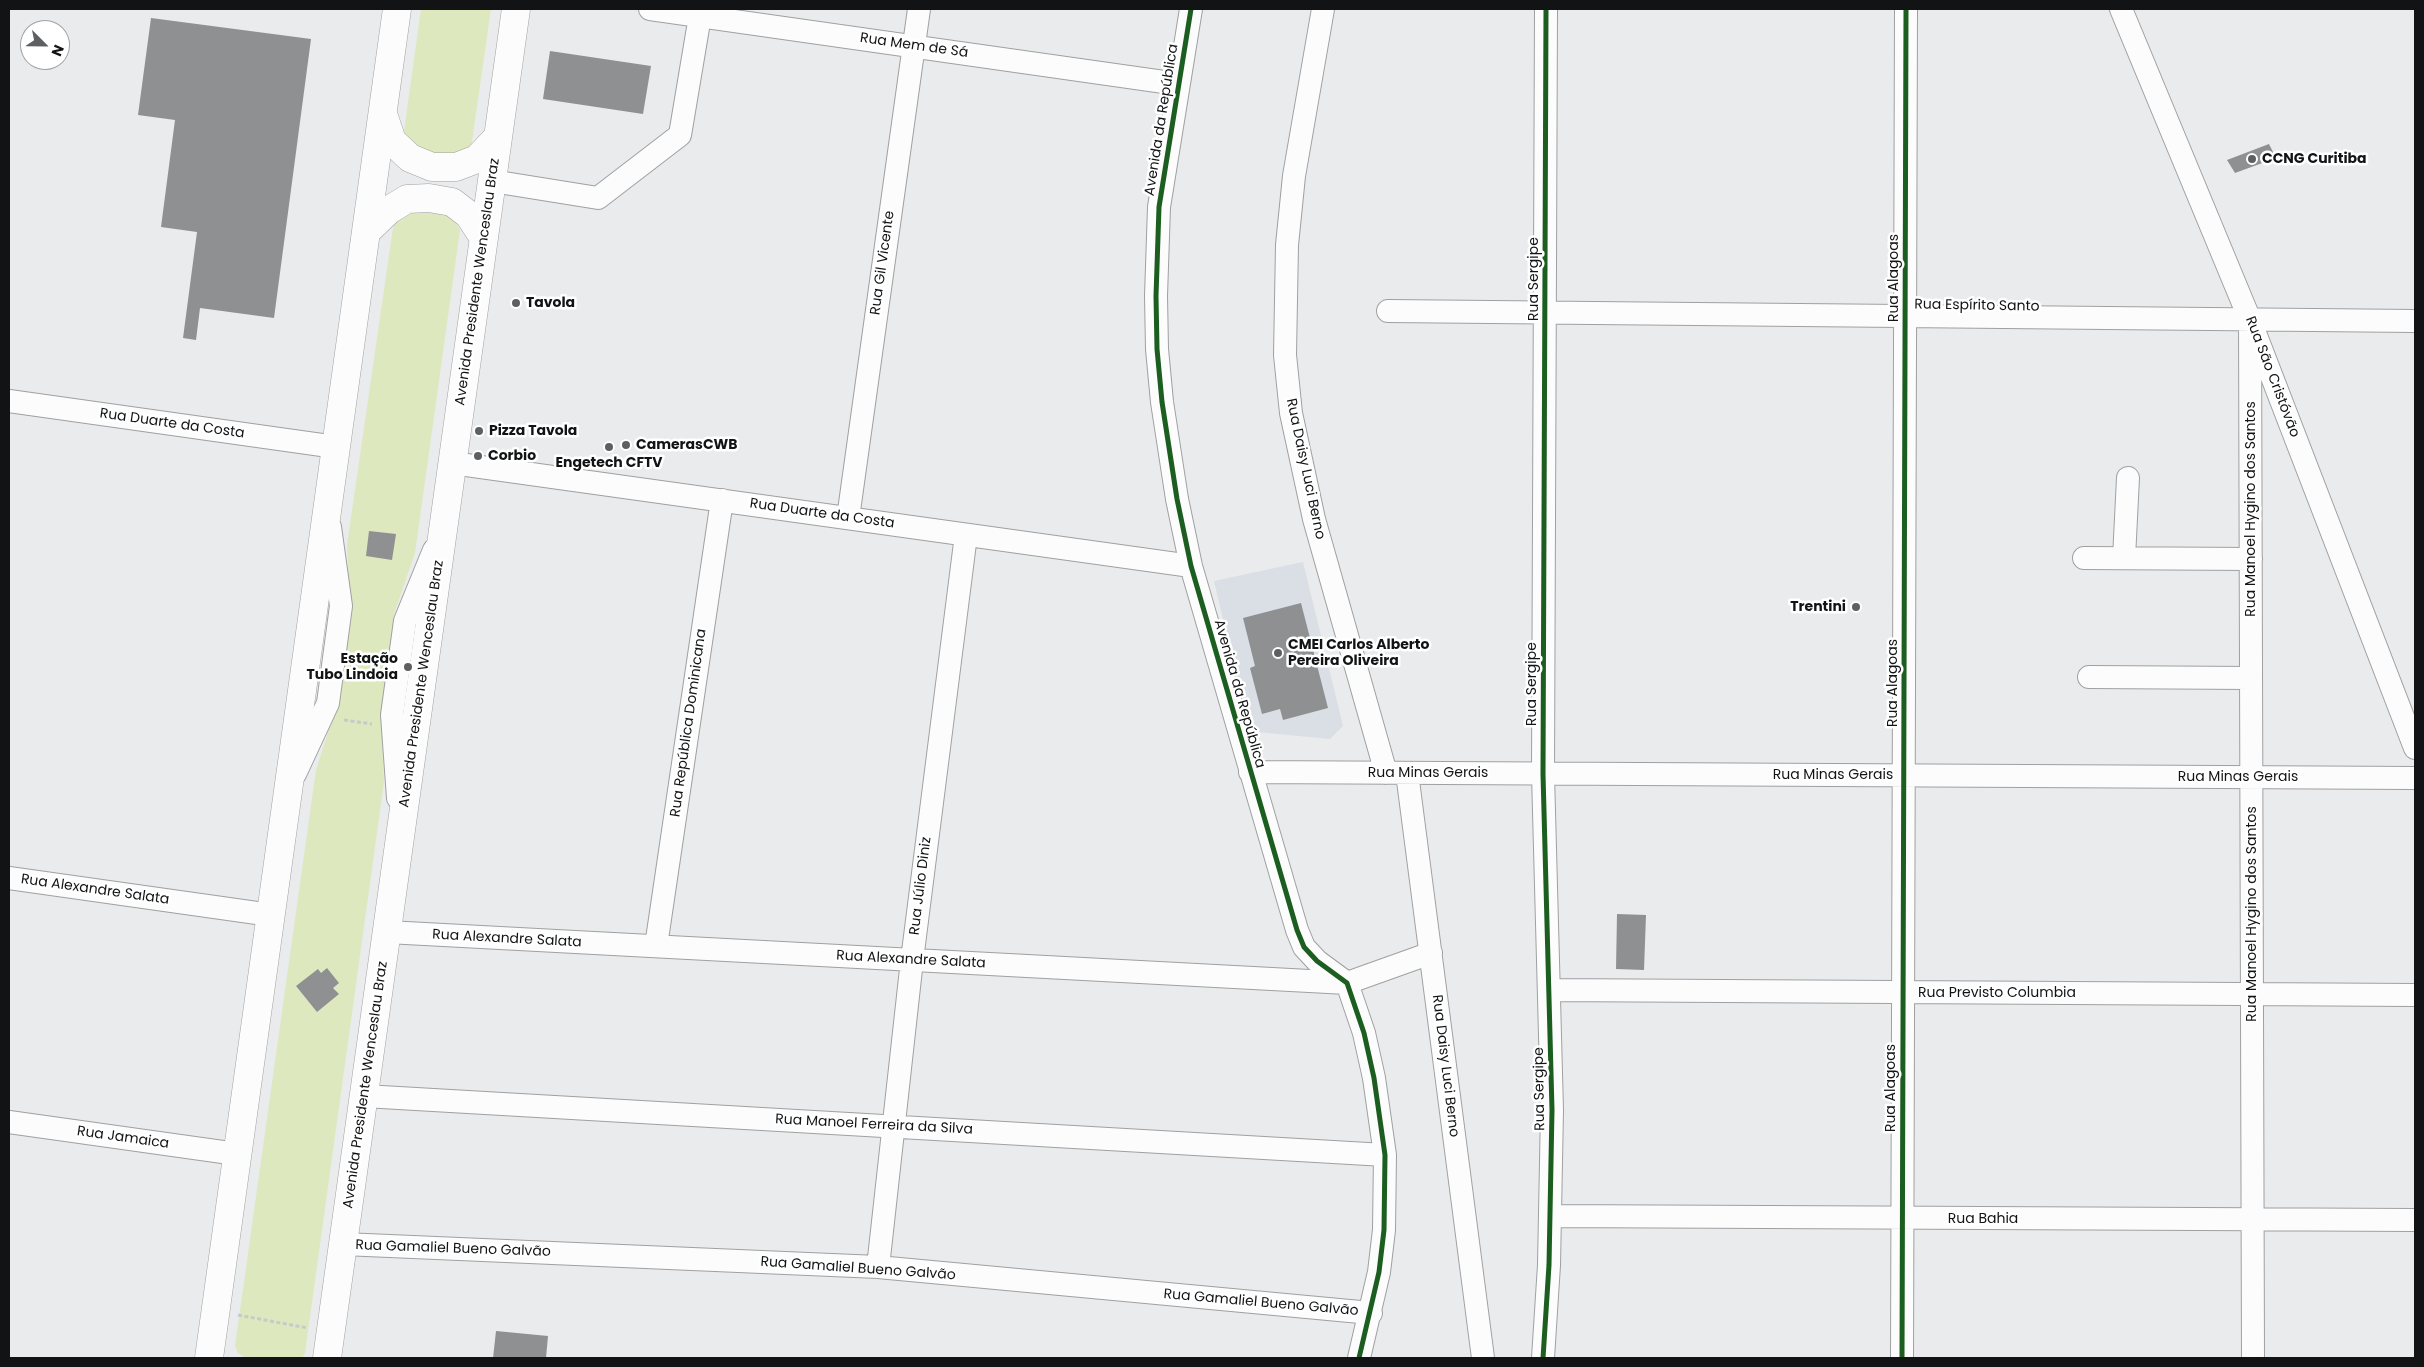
<!DOCTYPE html>
<html>
<head>
<meta charset="utf-8">
<style>
	body { margin:0 }
	#map { position:relative; width:2424px; height:1367px; overflow:hidden; background:#e9ebed; font-family:Poppins,sans-serif }
	canvas { display:block }
	.frame { position:absolute; inset:0; border:10px solid #121314; pointer-events:none }
	.north { position:absolute; left:20px; top:20px; width:50px; height:50px; box-sizing:border-box; background:#fff; border:1px solid #a0a1a1; border-radius:50%; rotate:113deg; font-size:14px; font-weight:700; line-height:20px; text-align:center; color:#121314 }
	.north::after { content:''; display:block; margin:auto; width:18px; height:22px; background:#5d5f60; clip-path:polygon(50% 0,100% 100%,50% 72%,0 100%) }
</style>
</head>
<body>
<div id="map">
<canvas width="2424" height="1367"></canvas>
<div class="frame"></div>
<div class="north">N</div>
</div>
<script>
const g = document.querySelector('canvas').getContext('2d');
g.lineJoin = 'round';
function fill(path, color) { g.fillStyle = color; g.fill(path, 'evenodd'); }
const toPath = rows => new Path2D(rows.map(r => 'M' + r).join(''));
function strokePath(path, color, width, dash) { g.strokeStyle = color; g.lineWidth = width; g.lineCap = dash ? 'butt' : 'round'; g.setLineDash(dash || []); g.stroke(path); }
function label(font, color, halo, rows, align = 'center') {
  g.font = font + ' Poppins,sans-serif'; g.lineWidth = 5; g.setLineDash([]); g.textBaseline = 'middle'; g.strokeStyle = halo; g.fillStyle = color; for (const [text, x, y, turn = 0] of rows) {
    g.save(); g.translate(x, y); g.rotate((+turn || 0) * Math.PI / 180); g.textAlign = isNaN(turn) ? turn : align; if (halo) g.strokeText(text, 0, 0); g.fillText(text, 0, 0); g.restore();
  }
}
fill(toPath([
	[1303,562,1343,726,1330,739,1257,732,1249,730,1214,581]
]), '#d9dfe5');
fill(toPath([
	[421,9,491,9,471,148,461,157,424,157,403,138],
	[401,211,442,211,453,218,460,230,415,553,394,614,381,714,384,782,305,1353,302,1358,246,1358,238,1353,235,1346,316,770,336,707,350,606,347,545,394,221]
]), '#dee8bf');
fill(toPath([
	[151,18,311,39,274,318,200,308,196,340,183,338,197,232,161,227,175,120,138,115],
	[550,51,651,66,643,114,543,99],
	[2269,144,2276,158,2235,173,2227,160],
	[369,531,396,534,392,560,366,556],
	[1301,603,1328,708,1283,720,1280,709,1262,714,1250,668,1255,666,1243,618],
	[1617,914,1646,915,1644,970,1616,969],
	[327,968,339,983,333,988,339,994,317,1012,296,986,318,969,321,973],
	[496,1331,548,1336,546,1358,493,1358]
]), '#8e9091');
const minor = toPath([
	[650,9,1178,84],
	[1191,9,1159,207,1156,296,1157,349,1162,402,1177,499,1191,566,1297,930,1304,947,1317,961,1347,983,1364,1033,1374,1078,1385,1155,1384,1230,1379,1272,1359,1358],
	[1323,9,1294,176,1287,245,1285,355,1291,413,1314,519,1386,773],
	[2121,9,2250,320,2415,748],
	[492,181,598,198,680,135,700,16],
	[1388,311,2415,321],
	[2250,320,2253,1358],
	[9,401,336,447],
	[452,463,1191,566],
	[848,518,919,9],
	[2084,558,2251,559],
	[2124,558,2128,478],
	[2089,677,2251,678],
	[1250,772,2415,778],
	[1407,773,1483,1358],
	[295,774,328,703,341,606,330,527],
	[398,798,392,715,405,621,434,550],
	[9,878,271,915],
	[387,932,1347,983,1431,953],
	[656,946,722,500],
	[1549,990,2415,995],
	[364,1096,1385,1155],
	[9,1122,237,1154],
	[1550,1216,2415,1220],
	[343,1244,878,1267,1371,1313],
	[878,1267,912,960,966,535],
	[1543,1358,1549,1265,1552,1110,1543,774,1546,9],
	[1902,1358,1906,9]
]);
const major = toPath([
	[383,114,392,141,410,158,432,167,456,167,477,159,498,137],
	[366,232,389,210,407,199,429,198,452,202,469,215,484,238],
	[209,1358,397,9],
	[327,1358,516,9]
]);
strokePath(minor, '#9fa0a2', 24);
strokePath(major, '#9fa0a2', 29);
strokePath(toPath([
	[344,720,372,724],
	[238,1315,308,1328]
]), '#c9c9cb', 3, [4, 2.5]);
strokePath(minor, '#fcfcfc', 22);
strokePath(major, '#fcfcfc', 28);
strokePath(toPath([
	[1191,9,1159,207,1156,296,1157,349,1162,402,1177,499,1191,566,1297,930,1304,947,1317,961,1347,983,1364,1033,1374,1078,1385,1155,1384,1230,1379,1272,1359,1358],
	[1543,1358,1549,1265,1552,1110,1543,774,1546,9],
	[1902,1358,1906,9]
]), '#1b5e20', 5);
for (const [x, y, r, color] of [
	[2252,159,5,"#5d5f60"],
	[516,303,5,"#5d5f60"],
	[479,431,5,"#5d5f60"],
	[626,445,5,"#5d5f60"],
	[609,447,5,"#5d5f60"],
	[478,456,5,"#5d5f60"],
	[1856,607,5,"#5d5f60"],
	[1278,653,5,"#5d5f60"],
	[408,667,5,"#5d5f60"]
]) { const dot = new Path2D(); dot.arc(x, y, r, 0, 2 * Math.PI); g.fillStyle = color; g.fill(dot); strokePath(dot, '#fff', 2); }
label('14px', '#121314', '#fff', [
	["Rua Mem de Sá",914,46,8],
	["Avenida da República",1162,120,-81],
	["Rua Gil Vicente",883,263,-82],
	["Rua Alagoas",1894,278,-90],
	["Rua Sergipe",1534,279,-90],
	["Avenida Presidente Wenceslau Braz",478,282,-82],
	["Rua Espírito Santo",1977,306,1],
	["Rua São Cristóvão",2272,377,69],
	["Rua Duarte da Costa",172,424,8],
	["Rua Daisy Luci Berno",1305,469,78],
	["Rua Manoel Hygino dos Santos",2251,509,-90],
	["Rua Duarte da Costa",822,514,8],
	["Rua Alagoas",1893,683,-90],
	["Avenida Presidente Wenceslau Braz",422,684,-82],
	["Rua Sergipe",1532,684,-90],
	["Avenida da República",1239,694,74],
	["Rua República Dominicana",689,723,-82],
	["Rua Minas Gerais",1428,773],
	["Rua Minas Gerais",1833,775],
	["Rua Minas Gerais",2238,777],
	["Rua Júlio Diniz",921,886,-83],
	["Rua Alexandre Salata",95,890,8],
	["Rua Manoel Hygino dos Santos",2252,914,-90],
	["Rua Alexandre Salata",507,939,3],
	["Rua Alexandre Salata",911,960,3],
	["Rua Previsto Columbia",1997,993],
	["Rua Daisy Luci Berno",1445,1066,83],
	["Avenida Presidente Wenceslau Braz",366,1085,-82],
	["Rua Alagoas",1891,1088,-90],
	["Rua Sergipe",1540,1089,-91],
	["Rua Manoel Ferreira da Silva",874,1125,3],
	["Rua Jamaica",123,1138,8],
	["Rua Bahia",1983,1219],
	["Rua Gamaliel Bueno Galvão",453,1249,2],
	["Rua Gamaliel Bueno Galvão",858,1269,4],
	["Rua Gamaliel Bueno Galvão",1261,1303,5]
]);
label('bold 14px', '#121314', '#fff', [
	["CCNG Curitiba",2262,159],
	["Tavola",526,303],
	["Pizza Tavola",489,431],
	["CamerasCWB",636,445],
	["Corbio",488,456],
	["Engetech CFTV",609,463,"center"],
	["Trentini",1846,607,"right"],
	["CMEI Carlos Alberto",1288,645],
	["Pereira Oliveira",1288,661],
	["Estação",398,659,"right"],
	["Tubo Lindoia",398,675,"right"]
], 'left');
</script>
</body>
</html>
